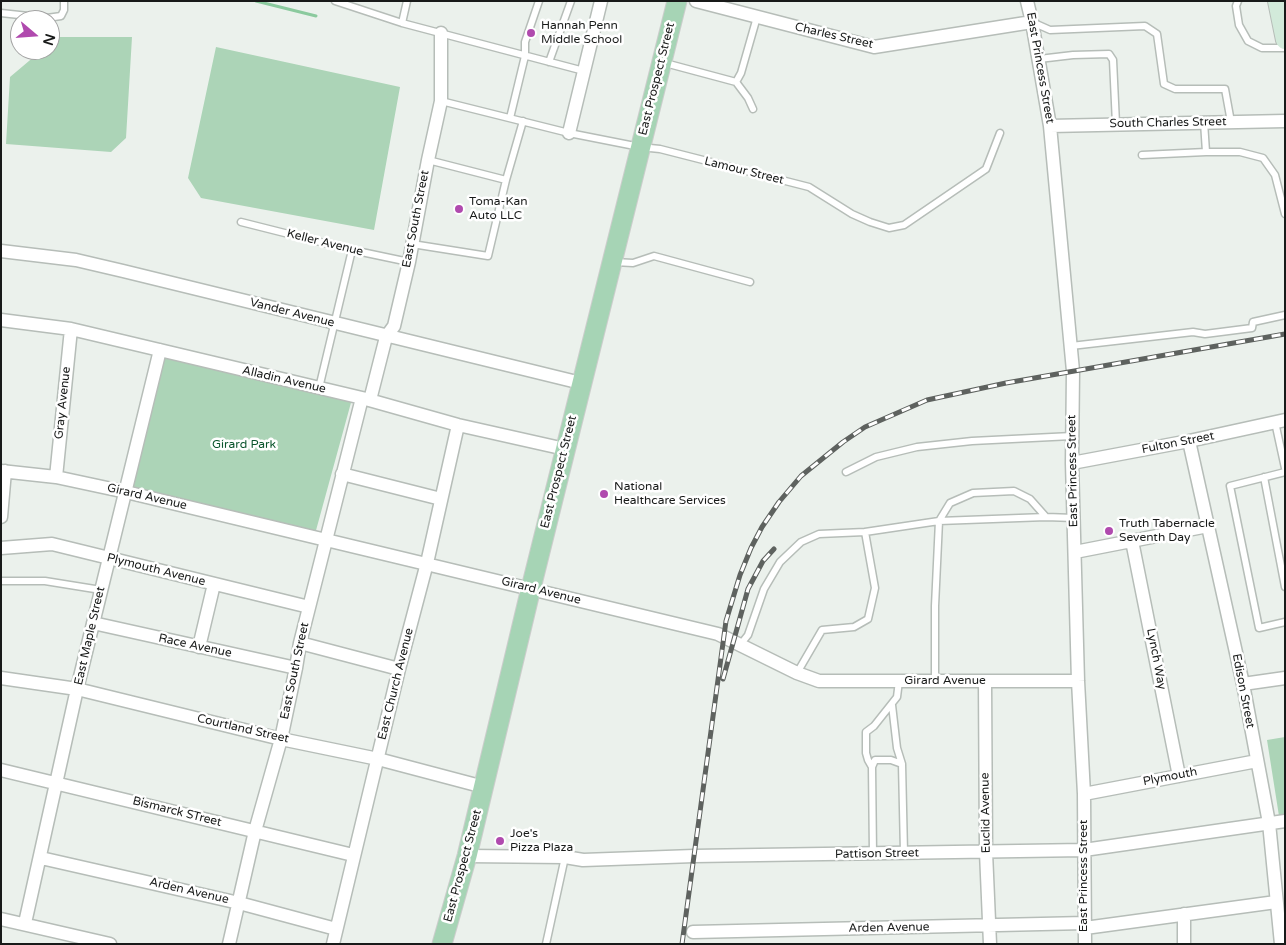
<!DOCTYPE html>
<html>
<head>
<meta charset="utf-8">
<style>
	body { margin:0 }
	#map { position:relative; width:1286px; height:945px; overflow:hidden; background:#ebf1ec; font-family:"Varela Round",sans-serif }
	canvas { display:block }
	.frame { position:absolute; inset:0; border:2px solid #181a19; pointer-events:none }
	.north { position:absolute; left:10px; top:10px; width:50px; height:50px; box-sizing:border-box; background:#fff; border:1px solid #a3a3a3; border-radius:50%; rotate:108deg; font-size:14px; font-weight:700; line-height:20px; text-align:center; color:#181a19 }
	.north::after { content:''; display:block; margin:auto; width:18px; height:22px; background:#b04aae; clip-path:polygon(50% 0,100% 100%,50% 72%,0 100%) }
</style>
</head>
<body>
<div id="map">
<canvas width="1286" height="945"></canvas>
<div class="frame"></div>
<div class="north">N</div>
</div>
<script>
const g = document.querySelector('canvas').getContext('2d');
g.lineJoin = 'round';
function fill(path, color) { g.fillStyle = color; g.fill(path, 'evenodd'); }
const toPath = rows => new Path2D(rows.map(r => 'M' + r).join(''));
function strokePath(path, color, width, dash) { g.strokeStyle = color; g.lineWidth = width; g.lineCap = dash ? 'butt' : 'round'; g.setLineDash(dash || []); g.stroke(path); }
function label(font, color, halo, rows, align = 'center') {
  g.font = font + ' "Varela Round",sans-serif'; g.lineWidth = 5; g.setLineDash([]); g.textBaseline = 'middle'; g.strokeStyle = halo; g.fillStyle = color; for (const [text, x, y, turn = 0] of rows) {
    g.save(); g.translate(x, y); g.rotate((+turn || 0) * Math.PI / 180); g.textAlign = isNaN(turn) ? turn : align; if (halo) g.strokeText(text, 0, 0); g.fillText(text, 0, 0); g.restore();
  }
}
fill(toPath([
	[57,37,132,37,126,138,111,152,6,144,10,77,42,50,50,50,50,43],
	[216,47,400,87,374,230,201,198,188,178],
	[165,354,352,399,315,534,132,489],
	[1285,737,1285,815,1279,816,1267,740]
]), '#acd4b7');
strokePath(toPath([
	[256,1,316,16]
]), '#8bca9e', 3);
const lane = toPath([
	[335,1,402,23,584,71],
	[1238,1,1236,6,1239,25,1248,41,1262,48,1285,48],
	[1,13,47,18,61,16,64,10,64,1],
	[1032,22,1050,30,1145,26,1157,34,1164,84,1175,89,1225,89,1231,122],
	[402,23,407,1],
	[1039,59,1073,55,1109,54,1113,60,1116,124],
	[549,62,571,1],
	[665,63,736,82,748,98,753,109],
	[736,82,741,73,757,17],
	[441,101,569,133,640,147,660,149,809,187,852,214,870,222,889,228,904,225,986,169,1000,133],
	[510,118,525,56,525,42,539,1],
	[1204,122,1206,152,1240,152,1263,158,1275,175,1285,214],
	[1142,155,1206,152],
	[428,160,506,180],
	[241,222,352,250,409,262],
	[412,244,488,256,506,180,523,121],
	[614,262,633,263,654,256,750,282],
	[1071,346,1193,332,1205,334,1252,328,1253,322,1285,315],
	[319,388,352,250],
	[1275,422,1285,468],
	[846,472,876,457,917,447,972,441,1072,436],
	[1285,472,1230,486,1259,628,1285,622],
	[1264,477,1285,587],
	[1,581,45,581,101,590],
	[740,645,748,635,764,589,780,562,801,542,819,534,865,532,939,521,1046,517,1074,518],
	[797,673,822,630,854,627,868,619,875,588,865,532],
	[935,681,935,606,939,521,950,503,973,493,1014,491,1030,499,1046,517],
	[892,705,897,748,902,764],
	[872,767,868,760,866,753,866,732,874,726,897,697,899,681],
	[873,854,872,767,875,760,891,760,902,764,904,853],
	[546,944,565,857]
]);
const street = toPath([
	[696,1,874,47,1032,22],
	[1027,1,1032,22,1050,126,1073,371,1072,463,1078,681,1084,794,1085,944],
	[1050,126,1285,121],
	[569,133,601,1],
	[1,251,76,260,123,271,581,383],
	[1,320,71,329,362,398,458,425,565,449],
	[370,400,386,337,394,326,409,262,428,160,441,101,441,33],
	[1189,441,1243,684,1269,823,1281,944],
	[1072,463,1189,441,1285,420],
	[1,471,56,477,126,492,718,634,797,673,819,681,1078,681],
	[342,474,441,499],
	[56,477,71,329],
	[1,517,5,471],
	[1132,541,1179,776],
	[1,548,52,544,309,607],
	[1075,552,1208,526],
	[93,623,296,668],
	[300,643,399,669],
	[199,647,214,584],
	[1,678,77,689,281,739,378,759,484,787],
	[985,681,986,852,990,944],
	[1243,684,1285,678],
	[1,770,353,855],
	[1084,794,1257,761],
	[467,856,565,857,583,860,694,856,1084,850,1285,821],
	[41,858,239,903,336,929],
	[1,919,110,944],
	[25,923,77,689,160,350],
	[1085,928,1276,902],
	[693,932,1085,923],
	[229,944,255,831,281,739,296,668,300,643,362,398],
	[333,944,399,669,427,563,458,425],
	[1184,944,1184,914]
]);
const secondary = toPath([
	[1277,1,1285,40]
]);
const primary = toPath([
	[442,944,467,856,531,588,677,1]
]);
strokePath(lane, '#b6bdb8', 9);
strokePath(street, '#b6bdb8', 15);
strokePath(secondary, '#b6bdb8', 20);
strokePath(primary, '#cccdcc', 21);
strokePath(lane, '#fff', 6);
strokePath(street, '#fff', 12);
strokePath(secondary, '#d2eada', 18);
strokePath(primary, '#a6d4b5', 19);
const rail = toPath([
	[723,679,748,589,763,561,774,549],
	[682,944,726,621,740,575,751,548,762,527,779,502,801,476,843,442,865,427,927,400,1006,383,1285,334]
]);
strokePath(rail, '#5e625f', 5);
strokePath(rail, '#fff', 3, [9]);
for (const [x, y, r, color] of [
	[531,33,5,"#b04aae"],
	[459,209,5,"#b04aae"],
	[604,494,5,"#b04aae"],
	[1109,531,5,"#b04aae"],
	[500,841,5,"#b04aae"]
]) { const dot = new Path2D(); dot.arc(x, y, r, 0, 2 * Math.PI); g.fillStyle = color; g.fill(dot); strokePath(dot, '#fff', 2); }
label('12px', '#181a19', '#fff', [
	["Hannah Penn",541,26],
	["Middle School",541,40],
	["Toma-Kan",469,202],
	["Auto LLC",469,216],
	["National",614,487],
	["Healthcare Services",614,501],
	["Truth Tabernacle",1119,524],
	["Seventh Day",1119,538],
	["Joe's",510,834],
	["Pizza Plaza",510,848]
], 'left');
label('12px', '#181a19', '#fff', [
	["Charles Street",834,36,13],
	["East Princess Street",1040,68,80],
	["East Prospect Street",657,79,-76],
	["South Charles Street",1168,123,-1],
	["Lamour Street",744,171,14],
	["East South Street",416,219,-79],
	["Keller Avenue",325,243,14],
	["Vander Avenue",292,313,14],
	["Alladin Avenue",284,380,13],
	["Gray Avenue",63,403,-84],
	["Fulton Street",1178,443,-11],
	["East Princess Street",1073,471,-91],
	["East Prospect Street",559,472,-76],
	["Girard Avenue",147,497,13],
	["Plymouth Avenue",156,570,14],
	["Girard Avenue",541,591,14],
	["East Maple Street",90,636,-77],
	["Race Avenue",195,646,12],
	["Lynch Way",1156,659,79],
	["East South Street",295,671,-78],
	["Girard Avenue",945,681],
	["East Church Avenue",396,684,-76],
	["Edison Street",1243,691,79],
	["Courtland Street",243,729,13],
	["Plymouth",1170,777,-11],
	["Bismarck STreet",177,812,14],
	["Euclid Avenue",986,813,-91],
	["Pattison Street",877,854,-1],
	["East Prospect Street",463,866,-75],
	["East Princess Street",1084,876,-90],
	["Arden Avenue",189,891,13],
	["Arden Avenue",889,928,-1]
]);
label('12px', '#0b552d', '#fff', [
	["Girard Park",244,445]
]);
</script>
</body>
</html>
